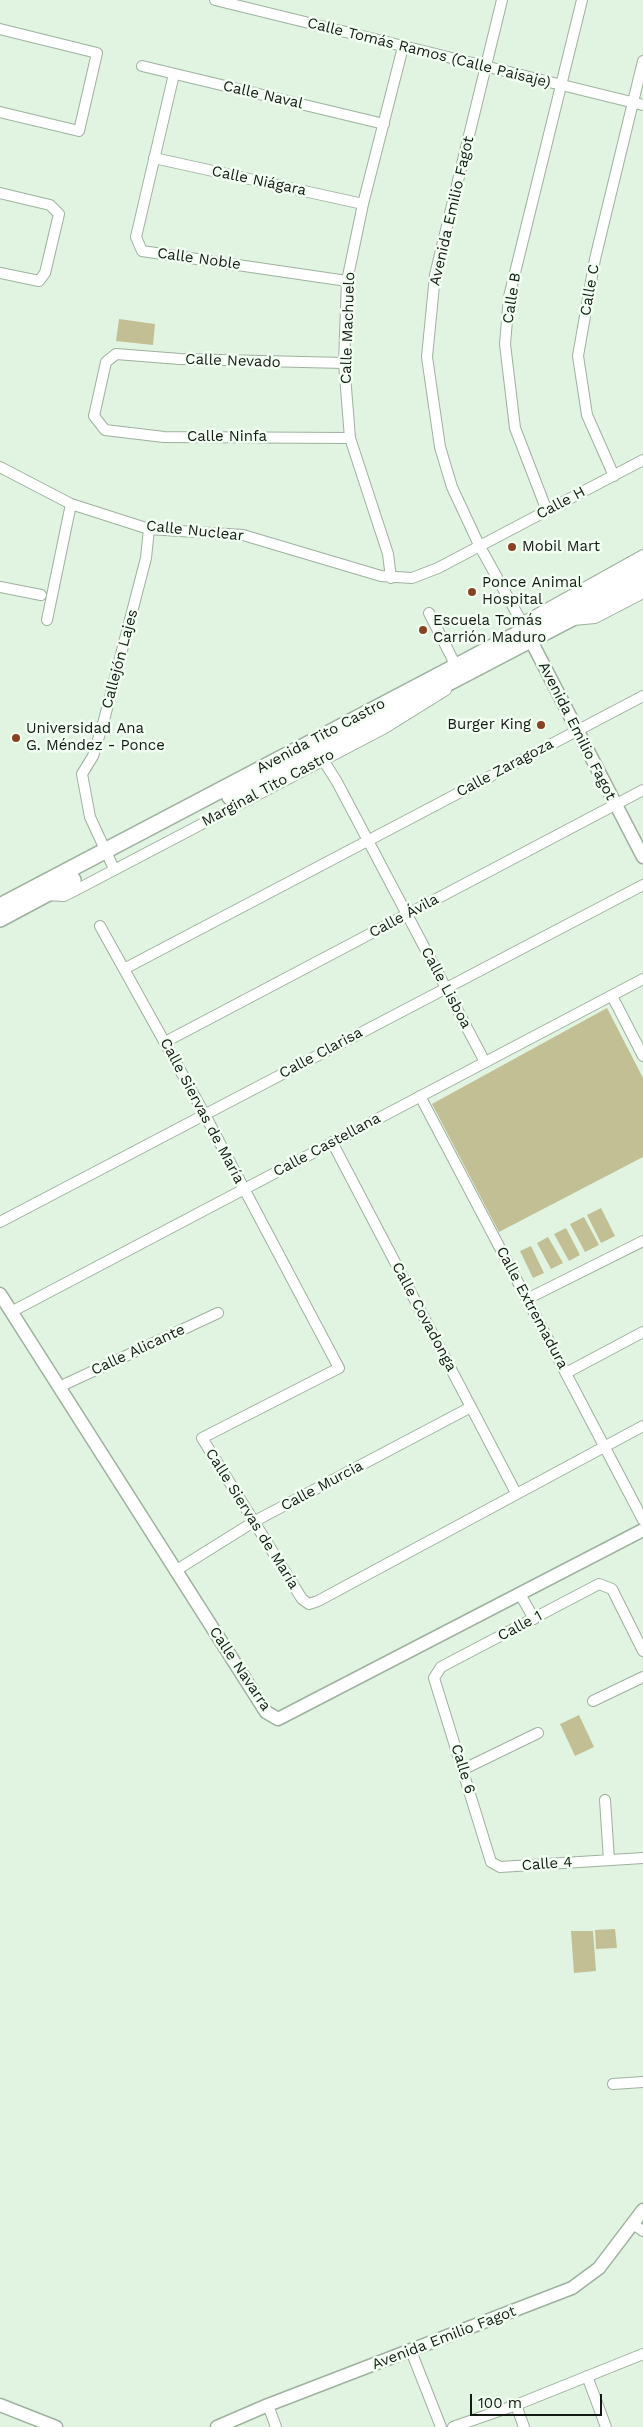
<!DOCTYPE html>
<html>
<head>
<meta charset="utf-8">
<style>
	body { margin:0 }
	#map { position:relative; width:643px; height:2427px; overflow:hidden; background:#e0f4e1; font-family:"Work Sans",sans-serif }
	canvas { display:block }
	.scale { position:absolute; left:470px; top:2394px; width:132px; height:22px; box-sizing:border-box; border:2px solid #131a13; border-top:0; padding-left:6px; font-size:15px; line-height:18px; white-space:nowrap; color:#131a13; -webkit-text-stroke:4px #f3fff3; paint-order:stroke }
</style>
</head>
<body>
<div id="map">
<canvas width="643" height="2427"></canvas>
<div class="scale">100 m</div>
</div>
<script>
const g = document.querySelector('canvas').getContext('2d');
g.lineJoin = 'round';
function fill(path, color) { g.fillStyle = color; g.fill(path, 'evenodd'); }
const toPath = rows => new Path2D(rows.map(r => 'M' + r).join(''));
function strokePath(path, color, width, dash) { g.strokeStyle = color; g.lineWidth = width; g.lineCap = dash ? 'butt' : 'round'; g.setLineDash(dash || []); g.stroke(path); }
function label(font, color, halo, rows, align = 'center') {
  g.font = font + ' "Work Sans",sans-serif'; g.lineWidth = 5; g.setLineDash([]); g.textBaseline = 'middle'; g.strokeStyle = halo; g.fillStyle = color; for (const [text, x, y, turn = 0] of rows) {
    g.save(); g.translate(x, y); g.rotate((+turn || 0) * Math.PI / 180); g.textAlign = isNaN(turn) ? turn : align; if (halo) g.strokeText(text, 0, 0); g.fillText(text, 0, 0); g.restore();
  }
}
fill(toPath([
	[119,319,155,324,153,345,116,341],
	[607,1008,643,1078,643,1157,499,1232,432,1104],
	[601,1208,615,1236,601,1243,587,1215],
	[584,1217,599,1245,585,1252,570,1224],
	[566,1228,580,1255,569,1261,554,1234],
	[548,1237,563,1263,551,1269,537,1243],
	[531,1246,544,1273,533,1278,520,1251],
	[579,1715,594,1747,575,1756,560,1724],
	[615,1929,617,1948,596,1949,595,1930],
	[571,1931,593,1931,596,1971,574,1973]
]), '#c2bf94');
const minor = toPath([
	[215,0,643,105],
	[502,0,435,275,427,357,440,447,452,487,479,545,526,630],
	[0,29,97,53,79,131,0,112],
	[142,66,384,124],
	[174,74,136,237,142,251,347,281],
	[154,158,363,204],
	[0,193,50,205,59,214,45,273,39,281,0,273],
	[344,363,180,359,116,354,106,362,94,416,105,430,164,437,350,438],
	[0,467,71,504,149,529,243,535,381,576,412,578,438,568,643,460],
	[614,476,587,415,578,356,595,259,643,61],
	[547,511,515,428,505,344,509,297,582,0],
	[391,578,388,554,350,438,344,363,347,281,363,204,403,47],
	[0,587,41,595],
	[429,613,452,658,454,667],
	[47,620,71,504],
	[573,620,595,618,643,593],
	[521,623,643,555],
	[320,755,337,782,485,1062],
	[114,869,90,817,82,774,93,756,104,720,146,558,149,529],
	[46,895,64,896,74,891,385,728,446,690],
	[100,926,205,1115,339,1368,202,1438,302,1599,309,1604,318,1601,643,1426],
	[124,969,643,696],
	[612,996,643,1056],
	[165,1042,643,790],
	[420,1096,643,1520],
	[332,1142,516,1493],
	[0,1222,643,885],
	[527,1299,643,1241],
	[11,1312,643,979],
	[566,1373,643,1332],
	[59,1387,218,1313],
	[175,1571,255,1521,471,1407],
	[520,1594,534,1619],
	[643,1651,612,1589,599,1584,441,1667,434,1678,491,1862,500,1867,643,1858],
	[593,1701,643,1677],
	[464,1769,538,1733],
	[605,1800,609,1860],
	[613,2084,643,2082],
	[633,2224,643,2231],
	[411,2351,441,2427],
	[587,2376,606,2427],
	[268,2405,276,2427],
	[516,2405,524,2427],
	[453,2427,516,2405,643,2354]
]);
const tertiary = toPath([
	[527,633,643,857],
	[0,1294,266,1712,278,1719,643,1530],
	[0,2405,56,2427],
	[217,2427,268,2405,572,2288,599,2268,643,2210]
]);
const primary = toPath([
	[230,797,643,581],
	[0,906,643,568],
	[0,919,73,880]
]);
strokePath(minor, '#9eb19f', 12);
strokePath(tertiary, '#9eb19f', 15);
strokePath(primary, '#9eb19f', 18);
strokePath(minor, '#fff', 10);
strokePath(tertiary, '#fff', 12);
strokePath(primary, '#fff', 15);
for (const [x, y, r, color] of [
	[512,547,5,"#8a4123"],
	[472,592,5,"#8a4123"],
	[423,630,5,"#8a4123"],
	[541,725,5,"#8a4123"],
	[16,738,5,"#8a4123"]
]) { const dot = new Path2D(); dot.arc(x, y, r, 0, 2 * Math.PI); g.fillStyle = color; g.fill(dot); strokePath(dot, '#f3fff3', 2); }
label('15px', '#131a13', '#f3fff3', [
	["Calle Tomás Ramos (Calle Paisaje)",429,53,14],
	["Calle Naval",263,95,13],
	["Calle Niágara",259,181,12],
	["Avenida Emilio Fagot",452,211,-77],
	["Calle Noble",199,259,8],
	["Calle C",590,290,-80],
	["Calle B",512,298,-81],
	["Calle Machuelo",348,328,-88],
	["Calle Nevado",233,361,2],
	["Calle Ninfa",227,437],
	["Calle H",561,503,-28],
	["Calle Nuclear",195,531,6],
	["Callejón Lajes",120,659,-75],
	["Avenida Emilio Fagot",577,731,63],
	["Avenida Tito Castro",321,736,-28],
	["Calle Zaragoza",505,768,-28],
	["Marginal Tito Castro",268,788,-28],
	["Calle Ávila",404,916,-28],
	["Calle Lisboa",446,988,62],
	["Calle Clarisa",321,1053,-28],
	["Calle Siervas de María",202,1111,62],
	["Calle Castellana",327,1145,-28],
	["Calle Extremadura",532,1308,62],
	["Calle Covadonga",424,1317,62],
	["Calle Alicante",138,1350,-25],
	["Calle Murcia",322,1486,-28],
	["Calle Siervas de María",252,1519,58],
	["Calle 1",520,1626,-28],
	["Calle Navarra",240,1669,56],
	["Calle 6",463,1769,73],
	["Calle 4",547,1864,-4],
	["Avenida Emilio Fagot",444,2338,-21]
]);
label('15px', '#131a13', '#f3fff3', [
	["Mobil Mart",522,547],
	["Ponce Animal",482,583],
	["Hospital",482,600],
	["Escuela Tomás",433,621],
	["Carrión Maduro",433,638],
	["Burger King",531,725,"right"],
	["Universidad Ana",26,729],
	["G. Méndez - Ponce",26,746]
], 'left');
</script>
</body>
</html>
